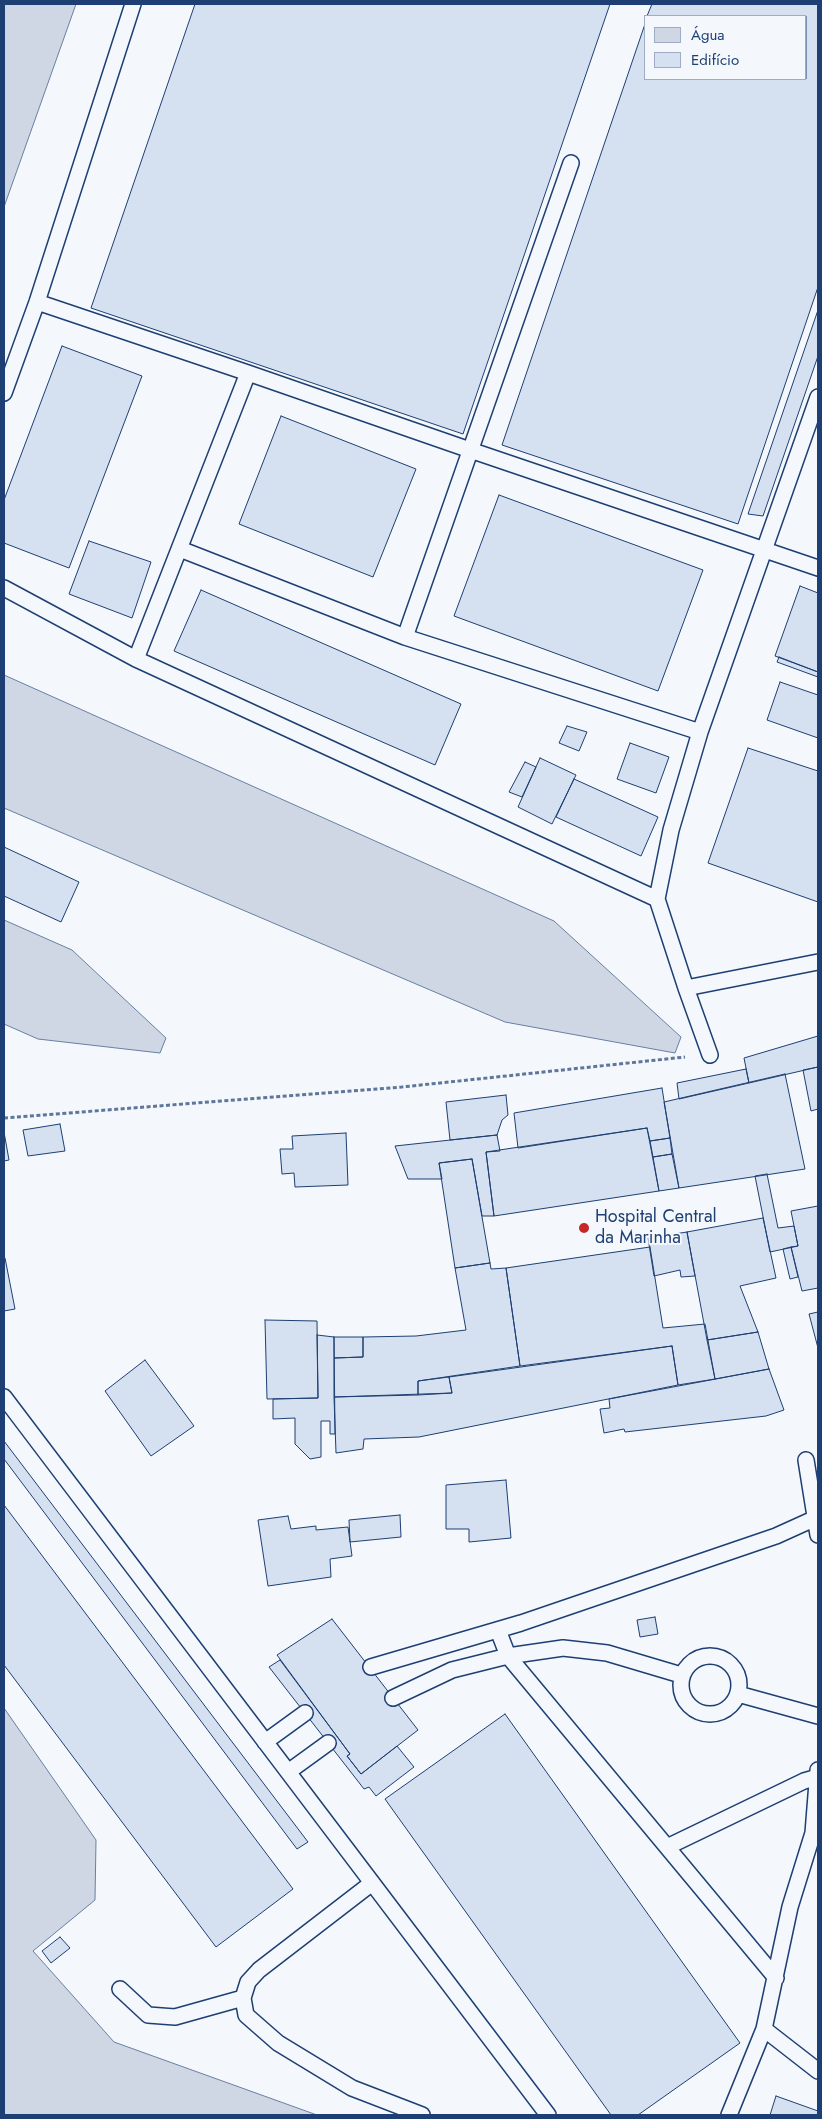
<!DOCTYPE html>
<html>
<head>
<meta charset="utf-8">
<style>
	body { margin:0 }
	#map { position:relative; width:822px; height:2119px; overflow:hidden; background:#f4f7fb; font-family:Jost,sans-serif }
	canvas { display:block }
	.frame { position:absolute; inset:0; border:5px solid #1d3f73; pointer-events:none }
	.legend { position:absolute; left:644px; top:15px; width:162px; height:65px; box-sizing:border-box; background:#f4f7fb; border:1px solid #9eadc5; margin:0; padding:6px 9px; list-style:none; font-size:15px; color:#1d3f73 }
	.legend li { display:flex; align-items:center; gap:10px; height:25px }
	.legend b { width:25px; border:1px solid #9eadc5 }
</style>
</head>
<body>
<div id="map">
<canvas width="822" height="2119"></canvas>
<div class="frame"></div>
<ul class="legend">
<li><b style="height:14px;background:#cfd7e4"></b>Água</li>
<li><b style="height:14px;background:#d5e0f0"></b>Edifício</li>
</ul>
</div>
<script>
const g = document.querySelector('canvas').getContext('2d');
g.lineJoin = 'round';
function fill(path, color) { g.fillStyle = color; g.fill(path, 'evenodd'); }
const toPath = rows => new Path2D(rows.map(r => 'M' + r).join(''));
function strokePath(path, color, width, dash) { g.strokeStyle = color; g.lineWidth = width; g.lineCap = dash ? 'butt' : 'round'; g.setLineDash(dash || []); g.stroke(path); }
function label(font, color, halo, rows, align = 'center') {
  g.font = font + ' Jost,sans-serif'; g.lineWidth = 4; g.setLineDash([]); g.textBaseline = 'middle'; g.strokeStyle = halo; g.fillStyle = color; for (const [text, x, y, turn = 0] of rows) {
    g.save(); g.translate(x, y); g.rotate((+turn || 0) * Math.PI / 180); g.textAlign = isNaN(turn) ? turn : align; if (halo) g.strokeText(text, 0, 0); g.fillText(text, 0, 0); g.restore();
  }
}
const water = toPath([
	[4,4,76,4,4,207,4,4],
	[4,675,554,921,681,1037,675,1053,505,1022,4,808,4,675],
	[4,920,72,950,166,1038,160,1053,38,1039,4,1024,4,920],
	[4,1708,96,1840,95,1900,33,1951,114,2042,317,2115,4,2115,4,1708]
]);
fill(water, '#cfd7e4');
strokePath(water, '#687fa3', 1);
const building = toPath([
	[195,4,610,4,463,434,91,308,195,4],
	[652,4,818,4,818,287,738,524,502,445,646,21,646,79,806,79,806,16,647,16,652,4],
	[818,310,818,356,763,516,748,514,818,310],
	[62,346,142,376,69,568,4,543,4,500,62,346],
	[281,416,416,469,373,577,239,524,281,416],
	[499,495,703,570,658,691,454,616,499,495],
	[89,541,151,562,132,618,69,594,89,541],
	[800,586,818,593,818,672,775,656,800,586],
	[201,590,461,704,435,765,174,651,201,590],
	[779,657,818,672,818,677,777,662,779,657],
	[780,682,818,695,818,738,767,720,780,682],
	[567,726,587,732,579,751,559,743,567,726],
	[630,743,669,757,656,793,617,779,630,743],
	[748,748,818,771,818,902,708,863,748,748],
	[540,758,576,775,552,824,518,807,540,758],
	[525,762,536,767,522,797,509,792,525,762],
	[574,779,658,817,641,856,556,817,574,779],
	[4,847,79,882,61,922,4,896,4,847],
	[818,1036,818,1067,749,1083,744,1058,818,1036],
	[818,1067,818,1109,811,1111,803,1070,818,1067],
	[746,1069,749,1083,679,1099,677,1083,746,1069],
	[785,1074,805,1169,679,1188,664,1102,785,1074],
	[662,1088,670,1138,650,1141,647,1128,518,1148,514,1113,662,1088],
	[506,1095,508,1115,502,1120,497,1135,450,1140,446,1102,506,1095],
	[60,1124,65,1151,28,1156,23,1130,60,1124],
	[647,1128,659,1191,494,1216,486,1152,647,1128],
	[4,1132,9,1160,4,1161,4,1132],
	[346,1133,348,1185,295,1187,294,1173,282,1174,280,1149,293,1149,292,1136,346,1133],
	[497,1135,500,1151,486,1152,494,1216,482,1216,472,1159,439,1163,442,1179,408,1179,395,1146,497,1135],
	[670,1138,672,1154,653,1157,650,1141,670,1138],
	[672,1154,679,1188,659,1191,653,1157,672,1154],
	[472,1159,490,1263,455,1268,439,1163,472,1159],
	[767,1174,778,1228,794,1226,798,1246,770,1252,755,1176,767,1174],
	[818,1206,818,1288,802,1291,791,1247,798,1246,791,1211,818,1206],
	[763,1218,776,1278,740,1286,758,1332,707,1340,687,1232,763,1218],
	[687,1232,695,1276,681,1277,680,1270,654,1276,648,1238,687,1232],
	[650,1247,663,1328,705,1324,715,1379,678,1385,672,1346,520,1366,506,1268,650,1247],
	[791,1247,798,1277,790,1279,783,1249,791,1247],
	[4,1258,5,1258,15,1309,4,1311,4,1258],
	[490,1263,491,1269,506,1268,520,1366,418,1381,418,1395,334,1397,334,1358,363,1357,363,1337,416,1336,466,1330,455,1268,490,1263],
	[818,1312,818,1348,809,1314,818,1312],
	[265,1320,317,1321,318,1398,267,1399,265,1320],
	[758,1332,769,1369,715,1379,707,1340,758,1332],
	[317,1335,334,1337,335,1434,330,1434,330,1421,321,1421,321,1457,310,1459,295,1444,295,1418,273,1419,273,1399,318,1398,317,1335],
	[334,1337,363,1337,363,1357,334,1358,334,1337],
	[672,1346,678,1385,419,1437,364,1439,363,1449,336,1453,334,1397,452,1393,449,1377,672,1346],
	[145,1360,194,1426,151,1456,105,1391,145,1360],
	[769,1369,784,1410,766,1416,625,1432,624,1429,604,1433,600,1409,610,1408,609,1399,769,1369],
	[449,1377,452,1393,418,1395,418,1381,449,1377],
	[4,1441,308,1842,297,1849,4,1459,4,1441],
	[506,1480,511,1538,469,1542,469,1529,446,1529,446,1485,506,1480],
	[4,1505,293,1889,216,1947,4,1665,4,1505],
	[400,1515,401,1537,350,1542,349,1520,400,1515],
	[288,1516,291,1529,316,1526,316,1530,348,1527,352,1556,330,1559,331,1577,268,1586,258,1520,288,1516],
	[655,1617,658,1634,640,1637,637,1620,655,1617],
	[332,1619,418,1730,361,1774,347,1756,350,1754,277,1655,332,1619],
	[280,1660,350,1754,347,1756,361,1774,397,1746,414,1767,376,1796,369,1787,364,1789,269,1667,280,1660],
	[505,1714,740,2043,638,2115,611,2115,385,1799,505,1714],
	[60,1937,70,1948,51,1963,42,1951,60,1937],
	[776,2096,818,2111,818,2115,770,2115,776,2096]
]);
fill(building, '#d5e0f0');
strokePath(building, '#1d3f73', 1);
const lane = toPath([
	[37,302,248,373,470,450,818,568],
	[4,393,37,302,133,4],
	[180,549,405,637,700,732],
	[4,588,136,659,657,899],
	[405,637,571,163],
	[136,659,248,373],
	[686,988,818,962],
	[710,1055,686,988,657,899,671,830,700,732,818,397],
	[4,1397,548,2115],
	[806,1460,818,1535],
	[498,1630,508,1656,776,1978],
	'681 1685a29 29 0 1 1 58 0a29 29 0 1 1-58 0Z',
	[371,1667,521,1623,776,1536,818,1517],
	[738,1694,818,1716],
	[393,1698,452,1670,508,1656,563,1648,607,1653,681,1675],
	[265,1742,305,1713],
	[818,1770,813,1833,790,1907,764,2029,818,2071],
	[288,1772,328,1743],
	[667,1847,804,1781,818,1777],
	[372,1883,259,1970,248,1982,243,1998,246,2015,278,2043,352,2088,422,2115],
	[120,1989,148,2015,175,2017,243,1998],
	[729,2115,764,2029]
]);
strokePath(lane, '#1d3f73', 18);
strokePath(toPath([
	[4,1118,402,1087,685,1057]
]), '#5e769c', 3, [4, 2.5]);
strokePath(lane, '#f4f7fb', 15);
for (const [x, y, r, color] of [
	[584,1228,6,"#c62828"]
]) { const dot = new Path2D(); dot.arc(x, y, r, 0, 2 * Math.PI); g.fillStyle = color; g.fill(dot); strokePath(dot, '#f4f7fb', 2); }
label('18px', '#1d3f73', '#f4f7fb', [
	["Hospital Central",595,1218],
	["da Marinha",595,1239]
], 'left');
</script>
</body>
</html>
